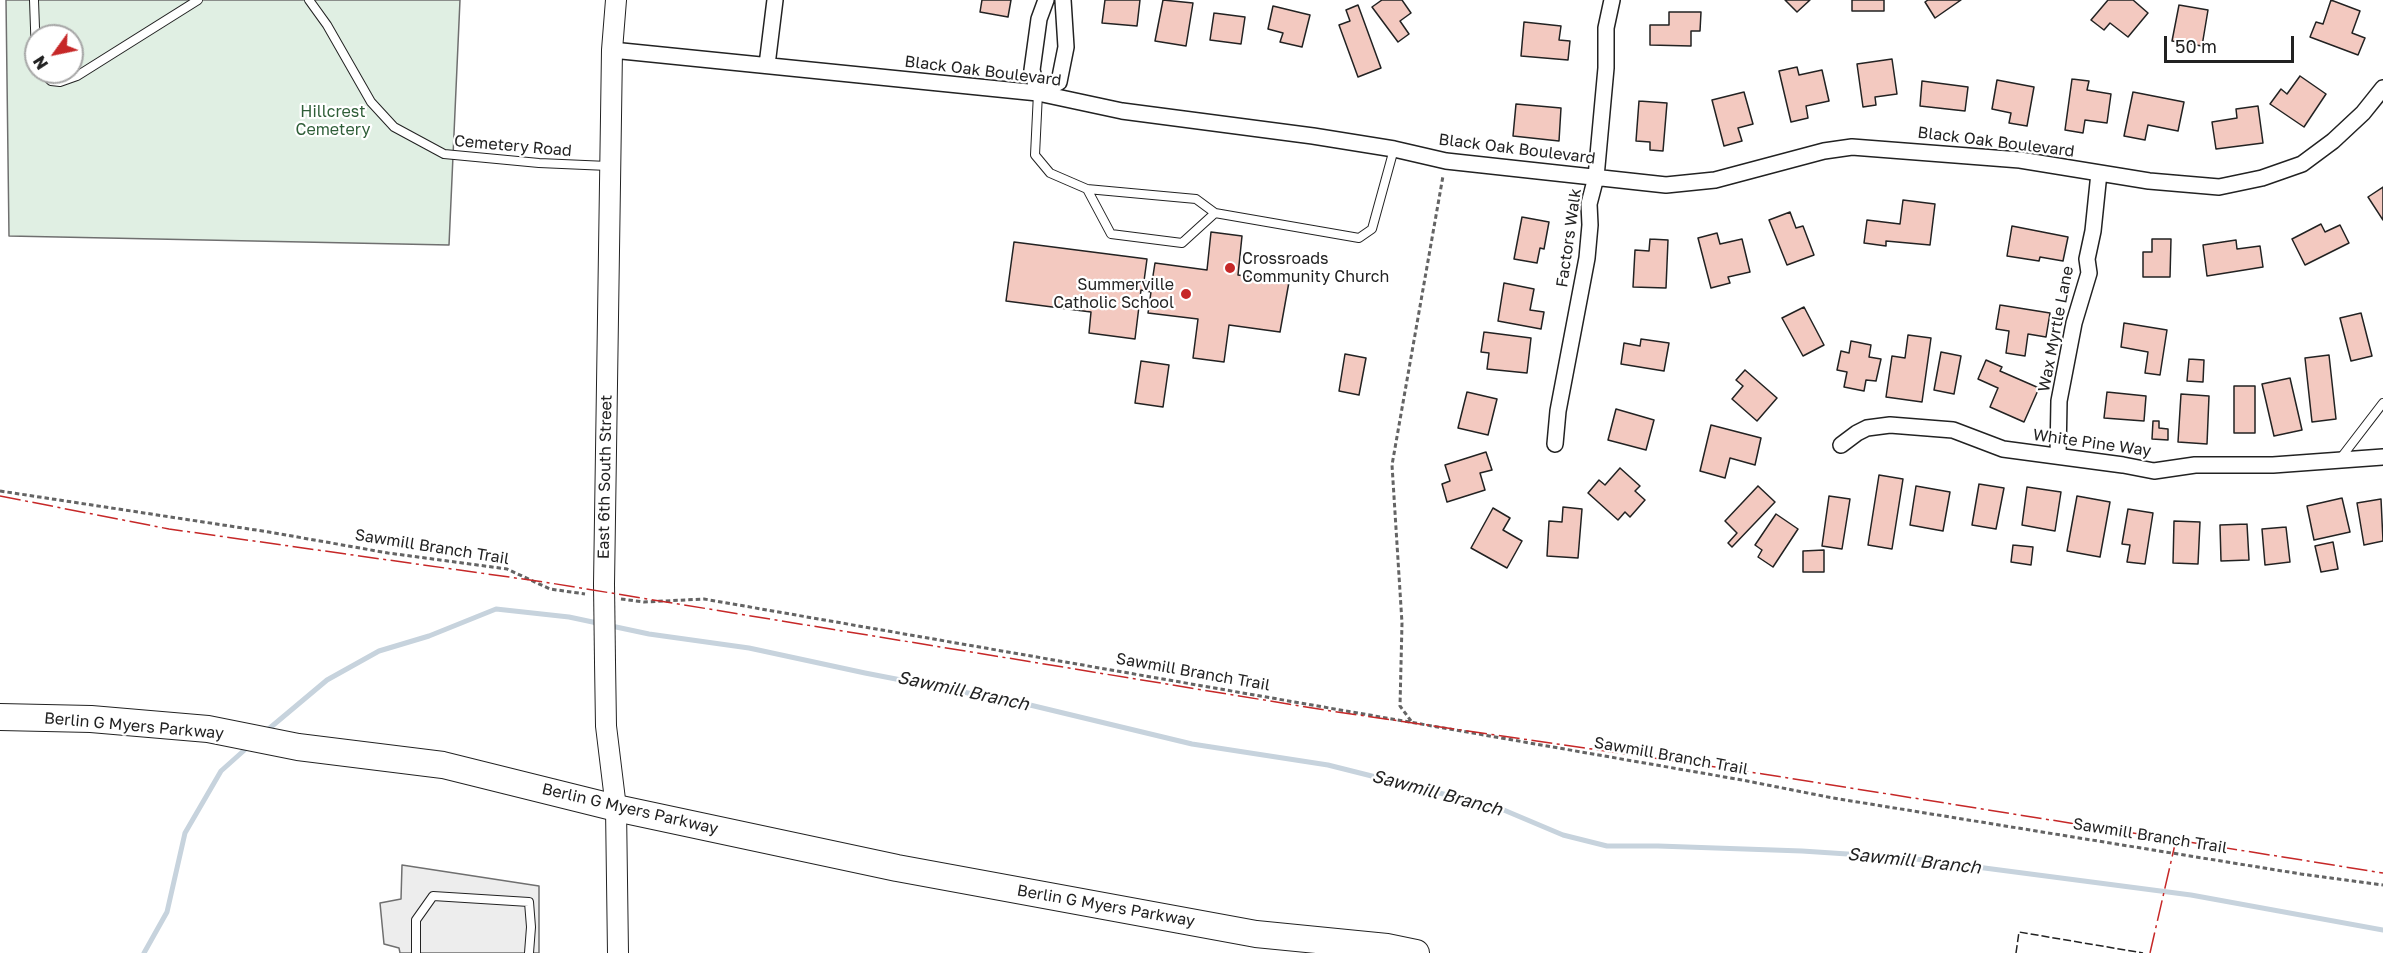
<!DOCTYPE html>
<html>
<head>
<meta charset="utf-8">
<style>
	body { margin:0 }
	#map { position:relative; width:2383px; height:953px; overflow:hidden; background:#fff; font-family:"Golos Text",sans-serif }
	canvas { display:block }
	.north { position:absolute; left:24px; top:24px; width:60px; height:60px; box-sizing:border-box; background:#fff; border:2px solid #a7a7a7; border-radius:50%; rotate:237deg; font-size:16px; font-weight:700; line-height:24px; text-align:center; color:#222 }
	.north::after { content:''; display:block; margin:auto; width:21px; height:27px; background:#c62828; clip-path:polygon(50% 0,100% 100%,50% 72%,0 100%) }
	.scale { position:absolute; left:2164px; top:36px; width:130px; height:27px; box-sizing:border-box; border:3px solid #222; border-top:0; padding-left:8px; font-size:18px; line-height:21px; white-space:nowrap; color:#222; -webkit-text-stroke:4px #fff; paint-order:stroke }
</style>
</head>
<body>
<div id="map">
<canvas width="2383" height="953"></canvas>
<div class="north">N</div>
<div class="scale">50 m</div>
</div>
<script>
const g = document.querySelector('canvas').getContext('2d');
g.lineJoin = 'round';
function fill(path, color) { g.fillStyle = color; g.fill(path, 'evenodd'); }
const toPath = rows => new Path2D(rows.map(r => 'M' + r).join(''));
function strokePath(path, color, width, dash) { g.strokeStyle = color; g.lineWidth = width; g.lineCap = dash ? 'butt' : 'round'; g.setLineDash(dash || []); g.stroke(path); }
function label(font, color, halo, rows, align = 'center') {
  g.font = font + ' "Golos Text",sans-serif'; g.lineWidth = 4.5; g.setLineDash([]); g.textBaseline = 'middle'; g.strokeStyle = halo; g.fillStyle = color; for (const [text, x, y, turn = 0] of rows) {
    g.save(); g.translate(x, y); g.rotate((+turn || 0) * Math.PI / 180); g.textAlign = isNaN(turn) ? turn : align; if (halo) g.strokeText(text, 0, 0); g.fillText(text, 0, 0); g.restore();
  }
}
const green = toPath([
	[6,0,460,0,449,245,9,236,6,0],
	[36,36,72,36,72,72,36,72,36,36]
]);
fill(green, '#e0efe3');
strokePath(green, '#6f6f6f', 1.5);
const parking = toPath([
	[402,865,539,886,539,953,400,953,399,948,384,944,380,903,401,899,402,865]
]);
fill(parking, '#ededed');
strokePath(parking, '#6f6f6f', 1.5);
strokePath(toPath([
	[265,732,327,680,379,651,429,636,496,609,569,617,649,634,749,648,865,673,1030,705,1192,744,1328,765,1499,808,1563,835,1607,846,1658,846,1802,851,1908,858,2191,895,2383,930],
	[144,953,167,912,185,833,221,771,249,746]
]), '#c7d3dd', 5);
const building = toPath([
	[982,0,1011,0,1008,17,980,12,982,0],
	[1105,0,1140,0,1137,26,1102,23,1105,0],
	[1163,0,1193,3,1186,46,1155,41,1163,0],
	[1382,0,1402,0,1411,13,1400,21,1409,34,1398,42,1372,7,1382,0],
	[1785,0,1810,0,1797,12,1785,0],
	[1852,0,1884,0,1884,11,1852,11,1852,0],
	[1928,0,1961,0,1935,18,1925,2,1928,0],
	[2108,0,2133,0,2148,13,2128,37,2110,23,2104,30,2091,20,2108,0],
	[2331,0,2360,11,2352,33,2365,38,2358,55,2310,37,2316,22,2323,24,2331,0],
	[1358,5,1381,68,1358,77,1339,25,1350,21,1346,10,1358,5],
	[2179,5,2208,10,2202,46,2172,41,2179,5],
	[1273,6,1310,15,1302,47,1280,42,1283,33,1268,29,1273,6],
	[1669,12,1701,12,1700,31,1691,31,1691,46,1650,45,1650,25,1669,25,1669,12],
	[1214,13,1245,17,1241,44,1210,40,1214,13],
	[1524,22,1561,26,1559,40,1570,41,1568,60,1521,56,1524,22],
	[1892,59,1897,94,1875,97,1876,105,1863,107,1857,64,1892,59],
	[1797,67,1799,75,1822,70,1829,101,1806,106,1808,118,1791,122,1779,71,1797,67],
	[2300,76,2326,94,2304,127,2270,104,2281,89,2287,94,2300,76],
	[2072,79,2089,81,2087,90,2111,94,2107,123,2085,120,2083,133,2065,130,2072,79],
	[1997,80,2034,87,2027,126,2009,123,2011,113,1992,109,1997,80],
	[1922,81,1968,87,1965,111,1920,106,1922,81],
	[1744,92,1753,124,1738,128,1742,141,1724,146,1712,100,1744,92],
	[2133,92,2184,102,2178,131,2148,125,2145,140,2124,136,2133,92],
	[1639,101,1667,103,1663,151,1650,150,1650,142,1636,141,1639,101],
	[1516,104,1561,108,1559,141,1513,136,1516,104],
	[2258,106,2263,143,2216,149,2212,122,2237,118,2236,109,2258,106],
	[2383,187,2383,220,2368,197,2383,187],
	[1903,200,1935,204,1930,245,1886,241,1886,246,1864,243,1867,220,1900,224,1903,200],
	[1790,212,1796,228,1803,226,1814,255,1787,265,1769,220,1790,212],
	[1522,217,1549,222,1544,249,1540,248,1537,263,1514,259,1522,217],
	[2321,224,2325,232,2340,225,2349,243,2305,265,2292,239,2321,224],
	[2012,226,2068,237,2063,261,2040,257,2039,261,2007,256,2012,226],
	[1211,232,1242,236,1238,275,1289,282,1280,332,1229,325,1224,362,1193,358,1198,319,1148,313,1151,292,1141,290,1135,339,1089,333,1091,312,1006,301,1014,242,1147,259,1144,281,1152,282,1155,263,1207,270,1211,232],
	[1717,233,1720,244,1742,239,1750,272,1728,277,1730,283,1711,288,1698,238,1717,233],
	[1650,239,1668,240,1666,288,1633,287,1635,250,1649,251,1650,239],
	[2152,239,2171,239,2170,277,2143,277,2143,252,2152,252,2152,239],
	[2236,240,2237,249,2260,246,2263,267,2207,276,2203,245,2236,240],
	[1504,283,1534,289,1530,310,1544,312,1541,329,1498,321,1504,283],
	[2000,305,2050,313,2046,337,2028,334,2025,356,2006,353,2009,331,1996,329,2000,305],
	[1804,307,1824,345,1803,356,1782,318,1804,307],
	[2361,313,2372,356,2351,361,2340,318,2361,313],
	[2124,323,2167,330,2160,375,2145,373,2148,352,2121,347,2124,323],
	[1484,332,1531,338,1527,373,1487,369,1489,353,1481,352,1484,332],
	[1908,335,1931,338,1922,402,1886,397,1892,356,1905,358,1908,335],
	[1641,339,1669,343,1664,371,1621,364,1624,343,1640,346,1641,339],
	[1851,341,1871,345,1869,357,1881,359,1876,381,1866,380,1864,391,1844,387,1847,372,1837,370,1841,351,1849,353,1851,341],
	[1941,352,1961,356,1954,394,1934,390,1941,352],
	[1345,354,1366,358,1359,395,1339,391,1345,354],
	[2329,355,2336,419,2312,422,2305,358,2329,355],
	[2189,359,2204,360,2203,382,2187,381,2189,359],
	[1986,360,2002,367,2000,371,2039,388,2024,422,1990,407,1998,388,1978,379,1986,360],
	[1141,361,1169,365,1163,407,1135,403,1141,361],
	[1745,370,1777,398,1757,421,1732,399,1743,386,1736,380,1745,370],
	[2290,378,2302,430,2274,436,2262,384,2290,378],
	[2234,386,2255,386,2255,433,2234,433,2234,386],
	[1467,392,1497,399,1488,435,1458,428,1467,392],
	[2107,392,2146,396,2144,421,2104,418,2107,392],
	[2181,394,2209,396,2207,444,2178,442,2181,394],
	[1616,409,1654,420,1646,450,1608,440,1616,409],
	[2153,421,2159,421,2159,428,2168,429,2168,440,2152,439,2153,421],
	[1711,425,1761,438,1755,465,1730,458,1725,478,1700,471,1711,425],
	[1486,452,1492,470,1480,473,1485,490,1447,502,1442,484,1450,481,1445,465,1486,452],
	[1620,468,1640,486,1635,491,1645,500,1630,517,1625,512,1618,520,1588,493,1599,480,1605,485,1620,468],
	[1879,475,1903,479,1892,549,1868,545,1879,475],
	[1979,484,2004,488,1996,529,1972,525,1979,484],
	[1758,486,1775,502,1732,547,1728,543,1737,533,1725,521,1758,486],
	[1916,486,1950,492,1943,531,1910,525,1916,486],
	[2027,487,2061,492,2055,531,2022,525,2027,487],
	[1829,496,1850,499,1842,549,1822,546,1829,496],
	[2077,496,2110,502,2100,557,2067,551,2077,496],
	[2342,498,2350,532,2314,540,2307,506,2342,498],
	[2381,499,2383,541,2364,545,2357,503,2381,499],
	[1563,507,1582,509,1578,558,1547,556,1549,521,1562,522,1563,507],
	[1493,508,1510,518,1503,530,1522,541,1507,568,1471,548,1493,508],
	[2128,509,2153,513,2145,564,2127,562,2130,545,2122,544,2128,509],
	[1776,514,1798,529,1773,567,1758,557,1762,550,1755,545,1776,514],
	[2174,521,2200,522,2198,564,2173,563,2174,521],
	[2247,524,2249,560,2221,561,2220,525,2247,524],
	[2286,527,2290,562,2265,565,2262,529,2286,527],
	[2333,542,2338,569,2321,572,2315,546,2333,542],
	[2013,545,2033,547,2031,565,2011,562,2013,545],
	[1824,550,1824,572,1803,572,1803,551,1824,550]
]);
fill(building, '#f3c9c0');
strokePath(building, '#222', 1.5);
const service = toPath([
	[34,0,36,56],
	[309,0,327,25,371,102,394,127,444,154,539,163,608,166],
	[42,72,51,81,60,82,77,76,198,0],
	[1038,93,1035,155,1050,173,1087,189,1196,199,1215,213,1359,238,1372,229,1394,149],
	[1087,189,1111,234,1182,243,1215,213],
	[2340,459,2383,403],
	[416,953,416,920,433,896,529,902,531,927,529,953]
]);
const minor = toPath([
	[612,50,1038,93,1122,111,1313,136,1394,149,1446,161,1666,185,1715,180,1824,151,1852,147,2020,160,2149,181,2219,187,2262,178,2302,164,2333,141,2363,113,2383,88],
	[767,65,775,0],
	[1038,93,1059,82,1066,47,1063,0],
	[1038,93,1032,70,1039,19,1046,0],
	[1555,444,1558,411,1587,258,1590,225,1589,204,1596,177,1606,68,1606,28,1612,0],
	[1841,445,1857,433,1867,428,1890,425,1953,430,2003,449,2123,465,2154,471,2195,465,2273,465,2383,457],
	[2058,456,2059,401,2074,323,2089,273,2087,259,2093,231,2099,173]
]);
const tertiary = toPath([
	[604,584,612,50,616,0],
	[605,662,606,726,616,808,618,953]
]);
const primary = toPath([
	[0,717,91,719,208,729,298,747,443,765,616,808,897,868,1256,934,1387,947,1416,953]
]);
strokePath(service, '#222', 10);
strokePath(minor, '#222', 18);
strokePath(tertiary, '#222', 22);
strokePath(primary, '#222', 28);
strokePath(toPath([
	[0,491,269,532,388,553,507,569,550,589,585,594],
	[621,599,644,602,704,599,1742,780,1833,798,2301,874,2383,885],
	[1411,721,1400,706,1402,623,1392,465,1443,176]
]), '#646464', 3, [4.5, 3]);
strokePath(service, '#fff', 8);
strokePath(minor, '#fff', 15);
strokePath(tertiary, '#fff', 20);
strokePath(primary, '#fff', 26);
const tertiaryBridge = toPath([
	[604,584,605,662]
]);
strokePath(tertiaryBridge, '#222', 22, []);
strokePath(tertiaryBridge, '#fff', 20);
strokePath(toPath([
	[2016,953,2019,932,2143,953]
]), '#222', 1.5, [8, 3]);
strokePath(toPath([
	[0,496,169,529,544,582,1331,711,1763,774,2383,873],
	[2150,953,2176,840]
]), '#c62828', 1.5, [21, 4.5, 3, 4.5]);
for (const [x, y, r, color] of [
	[1230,268,6,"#c62828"],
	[1186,294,6,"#c62828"]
]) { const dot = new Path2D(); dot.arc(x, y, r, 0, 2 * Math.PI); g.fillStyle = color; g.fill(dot); strokePath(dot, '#fff', 2); }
label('16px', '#222', '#fff', [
	["Black Oak Boulevard",983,71,7],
	["Black Oak Boulevard",1996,142,7],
	["Cemetery Road",513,146,5],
	["Black Oak Boulevard",1517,149,7],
	["Factors Walk",1569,238,-82],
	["Wax Myrtle Lane",2056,329,-79],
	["White Pine Way",2092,443,8],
	["East 6th South Street",605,477,-89],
	["Sawmill Branch Trail",432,547,9],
	["Sawmill Branch Trail",1193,672,10],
	["Berlin G Myers Parkway",134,726,5],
	["Sawmill Branch Trail",1671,756,10],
	["Berlin G Myers Parkway",630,809,13],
	["Sawmill Branch Trail",2150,836,9],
	["Berlin G Myers Parkway",1106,906,10]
]);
label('16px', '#2f5e38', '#fff', [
	["Hillcrest",333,112],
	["Cemetery",333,130]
]);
label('16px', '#222', '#fff', [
	["Crossroads",1242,259],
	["Community Church",1242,277],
	["Summerville",1174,285,"right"],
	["Catholic School",1174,303,"right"]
], 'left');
label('italic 18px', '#222', '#fff', [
	["Sawmill Branch",963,691,12],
	["Sawmill Branch",1437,793,15],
	["Sawmill Branch",1914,861,6]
]);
</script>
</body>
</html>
